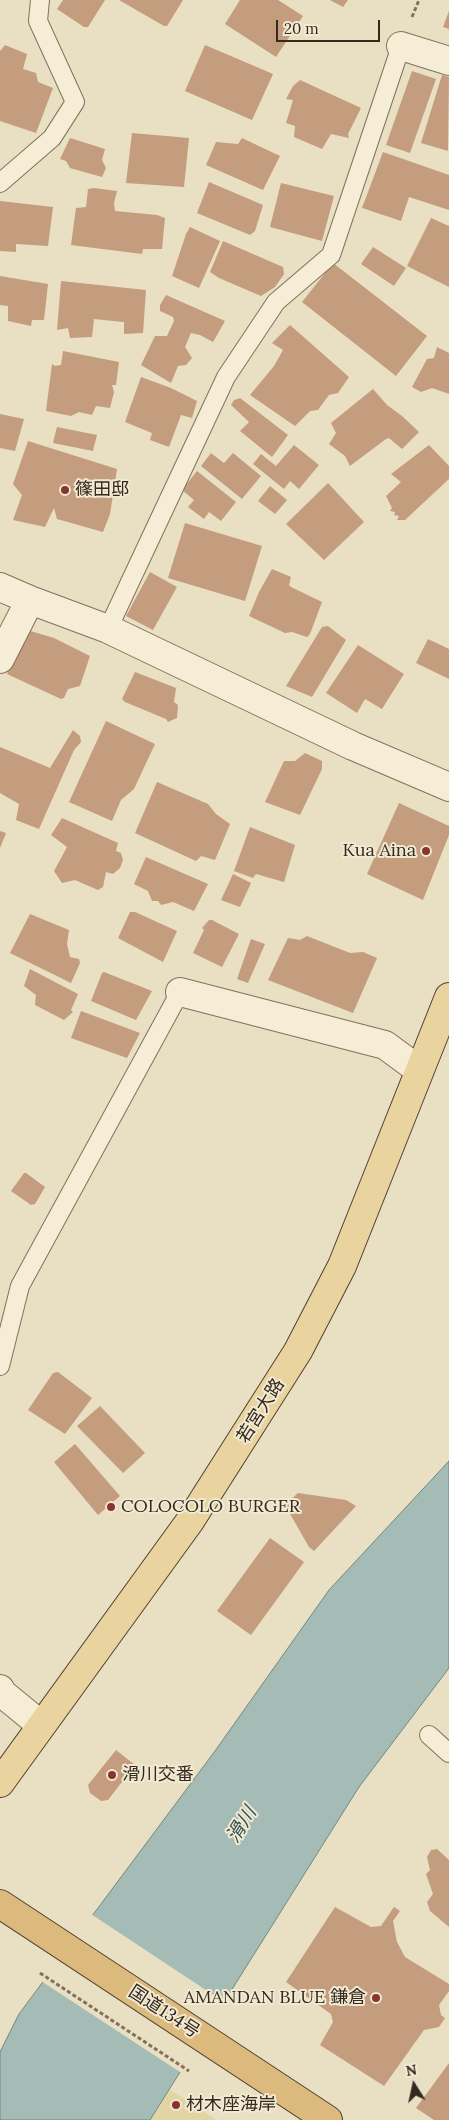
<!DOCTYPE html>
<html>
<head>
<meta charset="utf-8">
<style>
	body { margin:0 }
	#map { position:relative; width:449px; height:2120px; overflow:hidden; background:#e9dfc3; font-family:Lora,serif }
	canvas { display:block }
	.north { position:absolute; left:389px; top:2060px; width:50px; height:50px; -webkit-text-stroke:4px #f1e9d2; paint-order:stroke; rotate:350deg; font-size:14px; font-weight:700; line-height:20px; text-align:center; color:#33291e }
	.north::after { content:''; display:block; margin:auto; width:18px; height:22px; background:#33291e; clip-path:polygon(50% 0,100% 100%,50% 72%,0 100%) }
	.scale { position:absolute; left:276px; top:20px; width:104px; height:22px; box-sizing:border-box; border:2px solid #33291e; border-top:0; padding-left:6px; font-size:15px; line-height:18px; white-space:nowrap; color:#33291e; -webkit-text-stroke:4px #f1e9d2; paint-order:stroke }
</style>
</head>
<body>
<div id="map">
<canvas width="449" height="2120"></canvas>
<div class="north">N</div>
<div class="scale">20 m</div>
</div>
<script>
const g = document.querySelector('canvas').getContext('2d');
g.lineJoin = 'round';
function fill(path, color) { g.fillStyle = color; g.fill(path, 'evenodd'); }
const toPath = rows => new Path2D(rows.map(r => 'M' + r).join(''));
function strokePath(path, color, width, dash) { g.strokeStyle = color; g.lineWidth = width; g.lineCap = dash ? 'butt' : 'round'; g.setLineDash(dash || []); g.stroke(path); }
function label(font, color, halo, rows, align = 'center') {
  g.font = font + ' Lora,"Noto Sans JP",serif'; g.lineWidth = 4; g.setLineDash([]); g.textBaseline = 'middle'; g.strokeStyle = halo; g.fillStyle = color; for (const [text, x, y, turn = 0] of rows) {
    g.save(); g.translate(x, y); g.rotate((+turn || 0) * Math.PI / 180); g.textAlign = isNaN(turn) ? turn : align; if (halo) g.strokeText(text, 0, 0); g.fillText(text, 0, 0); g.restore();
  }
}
fill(toPath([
	[170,2090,216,2120,150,2120]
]), '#e2d4a3');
const water = toPath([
	[449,1461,449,1668,359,1787,150,2120,0,2120,0,2052,19,2014,215,1751,329,1590,449,1461]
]);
fill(water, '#a5bcb6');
strokePath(water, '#6d8983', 1);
fill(toPath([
	[91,1914,227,2004,183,2074,41,1981]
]), '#e9dfc3');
fill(toPath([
	[63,0,105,0,88,27,84,27,57,9],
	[119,0,183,0,167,26,164,26],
	[240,0,278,0,303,16,276,57,225,24],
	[330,0,348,0,343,7],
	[449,11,449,29,443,27],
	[5,45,27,54,23,69,36,73,38,82,53,88,36,133,0,121,0,51],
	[205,45,273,74,252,120,185,91],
	[412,71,436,79,410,153,386,145],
	[442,75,449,77,448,151,421,143],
	[300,80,361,108,348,134,349,138,331,134,322,149,294,137,295,126,286,123,293,100,286,99,293,86],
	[132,133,189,138,184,187,126,183],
	[70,138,105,149,102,160,106,168,102,177,70,168,66,161,60,159],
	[242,138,280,156,263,190,206,165,216,142,238,144],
	[383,152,449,175,449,210,409,197,401,221,362,208],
	[209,182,263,205,255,231,250,235,197,213],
	[281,183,334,196,322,241,270,227],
	[94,188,117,191,114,203,115,211,157,215,165,218,162,249,143,249,142,254,71,245,76,208,86,207,88,189],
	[0,201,53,207,48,246,16,244,16,252,0,251],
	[431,218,449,226,449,287,407,266],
	[190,227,220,241,199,288,172,276,186,234],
	[223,241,283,267,284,274,275,287,261,296,219,278,210,272],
	[373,247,406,268,394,286,361,264],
	[333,263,427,336,396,376,302,302],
	[0,276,48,284,44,320,32,320,31,326,8,321,8,306,0,305],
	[61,281,146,290,143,333,124,334,124,322,94,319,92,337,70,338,68,328,57,330],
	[166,295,225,321,213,342,200,335,191,333,185,347,192,358,186,365,178,366,171,383,141,365,155,336,167,336,174,321,173,317,160,311,160,305],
	[290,325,349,377,338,393,329,395,318,410,310,411,295,426,250,395,274,366,283,350,272,343],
	[437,347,449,353,449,394,432,388,421,392,412,387,427,359,434,358],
	[63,351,119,362,116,385,112,385,114,392,110,408,96,406,92,415,79,412,71,416,46,411,52,364,55,366,61,365],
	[141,377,171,388,197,401,192,418,181,415,169,447,150,440,152,433,125,422],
	[373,389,387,405,402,416,419,432,402,449,389,438,386,439,350,466,345,456,329,444,336,433,331,423],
	[240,398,288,435,272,457,240,431,249,422,231,405,234,400],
	[0,414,24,419,15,451,0,448],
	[57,427,97,435,93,451,53,443],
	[28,441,117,469,110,514,103,532,57,519,54,508,45,527,13,520,22,495,13,484],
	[294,445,319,465,299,489,290,481,284,489,253,464,261,454,276,466],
	[429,445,449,466,449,479,405,520,397,520,399,516,394,515,395,512,390,511,392,508,386,496,401,482,391,474],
	[211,453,224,463,233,453,261,476,242,499,201,466],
	[197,471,236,502,221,521,209,512,204,519,188,507,194,500,182,490],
	[328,483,364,522,324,560,286,524],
	[270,486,287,500,275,514,258,501],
	[185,523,262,546,245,601,168,578],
	[272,569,291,577,289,585,291,587,322,602,310,634,307,637,292,632,285,633,249,616,259,592],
	[150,572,177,587,153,630,126,616],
	[328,626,346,640,312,697,286,686,322,627],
	[27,630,54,638,90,656,80,686,68,689,64,698,61,699,7,674],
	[428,639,449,649,449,679,416,663],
	[358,645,404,674,382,709,365,699,357,713,326,693],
	[135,672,176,688,174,702,178,705,177,718,168,722,166,719,125,702,122,699],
	[106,721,155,744,134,789,121,800,112,821,69,802],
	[73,730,80,736,81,742,74,750,39,829,16,820,19,804,0,793,0,747,50,768],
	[305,753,322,761,322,769,300,815,265,802,284,761,295,761],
	[157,782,208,804,216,814,230,824,215,860,201,856,196,861,135,833],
	[399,803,449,826,449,835,423,900,367,874],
	[62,818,118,843,116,851,121,853,123,860,120,868,113,874,106,872,103,887,98,890,75,880,62,883,54,871,67,847,51,835],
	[250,827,295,845,284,882,256,874,253,878,234,871],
	[0,831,6,833,0,848],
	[146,857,208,884,194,911,173,902,161,905,158,901,152,901,148,891,134,884],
	[233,874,251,883,240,907,221,900],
	[130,912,135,912,177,931,163,962,118,938],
	[30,914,69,930,67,944,70,957,79,959,80,963,71,983,10,953],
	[209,920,212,920,239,934,222,967,193,953,204,930,202,928],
	[307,936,350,953,363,952,377,958,353,1013,268,980,288,938,300,940],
	[251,939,265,944,248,983,237,979],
	[30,969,78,994,71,1010,73,1012,64,1020,35,1005,36,995,24,986],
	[104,972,152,991,136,1020,91,1001,102,973],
	[81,1011,140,1033,127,1058,71,1038],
	[24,1173,26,1173,45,1187,35,1204,31,1205,11,1191],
	[58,1372,92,1398,65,1434,28,1410,53,1373],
	[100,1406,145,1453,123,1473,77,1426],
	[75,1444,120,1496,98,1515,54,1462],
	[298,1493,346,1500,356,1506,314,1551,309,1547,285,1505],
	[270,1538,304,1562,251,1635,217,1611],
	[116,1750,135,1765,108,1800,101,1801,90,1793,88,1785],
	[437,1849,449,1860,449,1927,430,1911,427,1902,433,1894,426,1874,430,1870,427,1857,431,1850],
	[335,1907,371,1927,381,1926,394,1907,400,1911,393,1921,397,1942,405,1957,449,1984,449,1991,439,2005,441,2015,445,2018,439,2027,424,2030,384,2086,320,2045,333,2022,331,2014,286,1982],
	[449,2063,449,2120,434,2120,416,2108]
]), '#c39d7d');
const service = toPath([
	[0,183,52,138,75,102,38,21,40,0],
	[108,629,226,377,276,302,331,255,401,46],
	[0,1366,20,1286,180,992],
	[429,1735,449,1753]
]);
const minor = toPath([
	[401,46,449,61],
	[0,587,30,600,108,629,353,746,449,787],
	[0,659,30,600],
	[180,992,385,1045,419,1070],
	[0,1689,2,1693,41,1725]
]);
const primary = toPath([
	[0,1783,190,1521,298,1351,342,1266,449,997]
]);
const trunk = toPath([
	[0,1904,328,2120]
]);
strokePath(service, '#82715c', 20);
strokePath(minor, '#82715c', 30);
strokePath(primary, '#504030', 30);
strokePath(trunk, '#504030', 30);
strokePath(toPath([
	[412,17,419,0],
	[40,1973,189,2071]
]), '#82715c', 3, [4, 2.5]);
strokePath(service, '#f5edd6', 18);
strokePath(minor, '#f5edd6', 28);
strokePath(primary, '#e9d49f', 28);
strokePath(trunk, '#dcba7e', 28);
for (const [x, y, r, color] of [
	[65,490,5,"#8a3432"],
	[426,851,5,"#8a3432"],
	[111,1507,5,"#8a3432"],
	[112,1775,5,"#8a3432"],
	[376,1998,5,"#8a3432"],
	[176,2105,5,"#8a3432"]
]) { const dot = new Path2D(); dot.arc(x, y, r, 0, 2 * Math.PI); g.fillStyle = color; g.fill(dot); strokePath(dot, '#f1e9d2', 2); }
label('18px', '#33291e', '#f1e9d2', [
	["篠田邸",75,490],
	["Kua Aina",416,851,"right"],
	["COLOCOLO BURGER",121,1507],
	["滑川交番",122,1775],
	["AMANDAN BLUE 鎌倉",366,1998,"right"],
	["材木座海岸",186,2105]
], 'left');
label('18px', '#33291e', '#f1e9d2', [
	["若宮大路",261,1411,-58],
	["国道134号",164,2012,33]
]);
label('italic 19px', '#2f5150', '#f1e9d2', [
	["滑川",242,1825,-58]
]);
</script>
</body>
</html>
